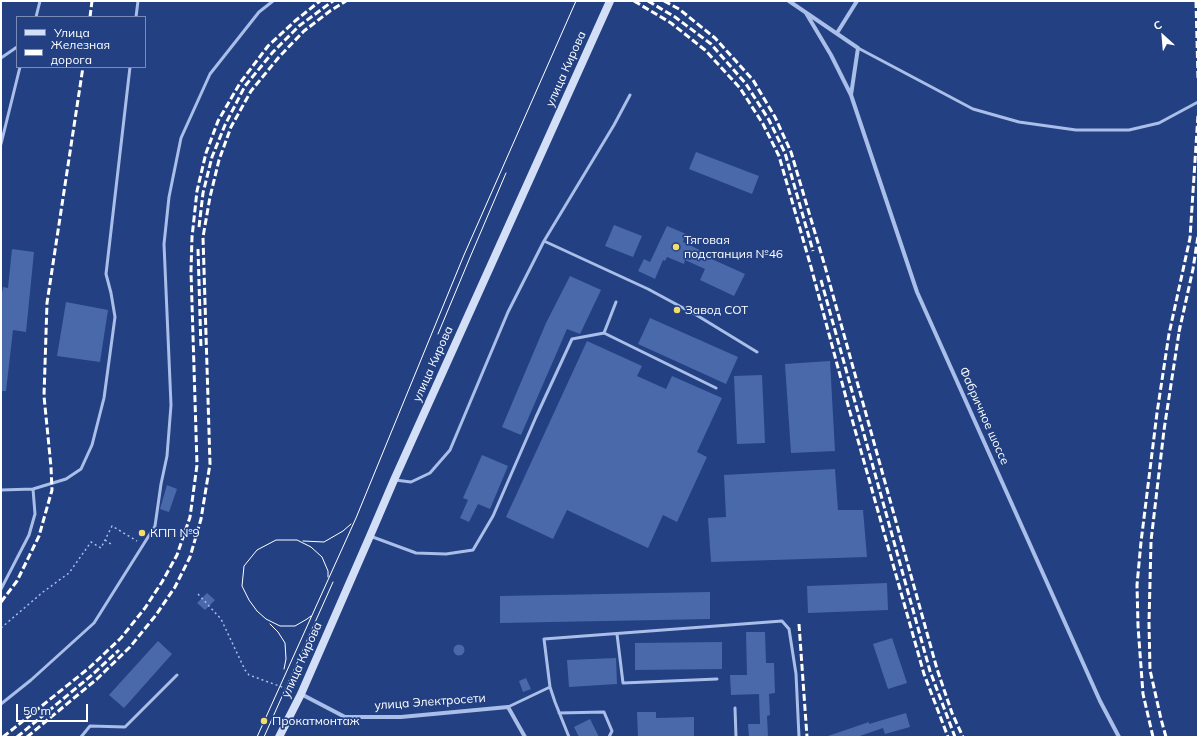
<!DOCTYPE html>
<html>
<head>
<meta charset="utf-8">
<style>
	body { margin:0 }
	#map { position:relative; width:1199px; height:738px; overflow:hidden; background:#224082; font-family:Mulish,sans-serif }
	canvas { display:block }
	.frame { position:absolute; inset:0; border:2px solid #fff; pointer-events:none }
	.legend { position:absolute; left:16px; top:16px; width:130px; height:52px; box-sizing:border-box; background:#224082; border:1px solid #7a8cb4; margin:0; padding:5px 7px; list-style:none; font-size:12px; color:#fff }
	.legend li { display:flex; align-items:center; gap:8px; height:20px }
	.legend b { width:20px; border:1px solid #7a8cb4 }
	.north { position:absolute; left:1143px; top:16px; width:40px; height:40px; -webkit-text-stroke:3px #224082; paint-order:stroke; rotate:334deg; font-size:11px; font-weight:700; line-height:16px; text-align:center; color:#fff }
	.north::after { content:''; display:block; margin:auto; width:14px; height:18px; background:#fff; clip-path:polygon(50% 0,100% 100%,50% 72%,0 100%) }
	.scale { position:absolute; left:16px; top:704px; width:72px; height:18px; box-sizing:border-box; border:2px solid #fff; border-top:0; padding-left:5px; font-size:12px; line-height:14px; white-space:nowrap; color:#fff; -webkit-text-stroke:3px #224082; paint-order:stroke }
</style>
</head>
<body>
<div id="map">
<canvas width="1199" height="738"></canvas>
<div class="frame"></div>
<ul class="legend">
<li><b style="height:5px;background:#d3def7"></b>Улица</li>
<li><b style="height:5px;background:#fff"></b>Железная дорога</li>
</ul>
<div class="north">С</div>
<div class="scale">50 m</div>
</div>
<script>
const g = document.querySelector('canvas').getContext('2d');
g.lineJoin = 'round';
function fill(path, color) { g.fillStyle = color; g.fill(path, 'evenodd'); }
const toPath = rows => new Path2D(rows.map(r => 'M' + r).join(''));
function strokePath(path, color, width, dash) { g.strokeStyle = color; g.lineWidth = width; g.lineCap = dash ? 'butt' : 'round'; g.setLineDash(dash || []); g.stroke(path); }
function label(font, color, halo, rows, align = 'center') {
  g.font = font + ' Mulish,sans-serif'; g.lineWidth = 3.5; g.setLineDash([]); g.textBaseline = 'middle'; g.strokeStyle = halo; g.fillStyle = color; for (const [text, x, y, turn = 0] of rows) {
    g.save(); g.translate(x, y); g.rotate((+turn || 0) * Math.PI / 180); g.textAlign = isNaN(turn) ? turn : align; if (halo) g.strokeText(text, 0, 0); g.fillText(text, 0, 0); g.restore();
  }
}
fill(toPath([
	[696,152,759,176,752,194,689,169],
	[614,225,642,236,633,257,605,246],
	[667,226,686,234,683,242,706,253,705,256,745,274,734,296,700,280,705,269,685,260,684,264,667,257,665,261,663,260,655,279,638,271,644,259,650,262],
	[12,249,34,252,26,332,13,330,6,391,1,391,1,293,2,293,3,287,8,288],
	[570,276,601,290,580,334,567,329,521,435,502,427,546,323],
	[66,302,108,310,100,362,57,356],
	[650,318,738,357,726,384,638,344],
	[587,341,642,366,637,376,666,389,672,376,722,398,697,452,707,457,677,522,663,515,648,548,567,510,553,539,506,517],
	[830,361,835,451,791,453,785,364],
	[762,375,765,443,737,444,734,376],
	[482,455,508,466,490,509,478,504,469,522,460,518,468,500,463,498],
	[835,469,838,510,863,510,867,557,711,562,708,518,726,517,724,475],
	[167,485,177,489,169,512,160,509],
	[887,583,888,610,808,613,807,586],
	[710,592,710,619,500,623,500,596],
	[207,593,215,600,205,610,197,603],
	[746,632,765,632,766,663,774,663,775,693,769,694,770,715,767,716,768,737,749,737,748,724,760,724,759,694,731,695,730,675,747,675],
	[892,638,907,683,888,689,873,644],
	[158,641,172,654,124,708,109,695],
	[722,642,722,669,635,670,635,643],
	'453.5 650a5.5 5.5 0 1 1 11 0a5.5 5.5 0 1 1-11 0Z',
	[616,658,617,684,569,687,567,660],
	[526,678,531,689,523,692,519,681],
	[637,712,656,712,656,718,694,717,694,737,638,737],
	[906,713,910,727,885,734,883,728,857,737,829,737,828,736,869,722,869,724],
	[590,719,599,737,579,737,574,727]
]), '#4a69ab');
strokePath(toPath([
	[105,540,111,544],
	[198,594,221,619,245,670,249,675,293,691],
	[1,628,43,592,69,573,91,542,101,548,112,526,137,541]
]), '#a9bee8', 1.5, [2, 3]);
strokePath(toPath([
	[36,17,40,1],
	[136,17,138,1],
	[858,48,973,109,1019,122,1076,130,1129,130,1159,123,1198,102],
	[1,58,17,47],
	[1,144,20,67],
	[544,241,648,289,698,316,757,352],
	[604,333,616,302],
	[395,480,411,482,430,473,450,450,508,312,544,241,614,125,630,95],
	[1,490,33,489,66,479,81,469,92,445,104,398,115,317,111,293,106,274,130,67],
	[370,536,416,553,446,554,473,550,493,516,536,417,572,339,604,333,716,388],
	[1,589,29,535,35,514,33,489],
	[617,634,623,683,717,679],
	[550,687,555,702,569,737],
	[1,704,31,680,94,623,155,526,161,484,167,456,171,405,164,244,169,197,181,138,210,74,259,12,273,1],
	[508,707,550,687,544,639,782,621,789,629,796,674,799,737],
	[735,708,736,737],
	[559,713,604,712,612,731,609,737],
	[81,737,90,726,125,727,177,675]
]), '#a9bee8', 3);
strokePath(toPath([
	[789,1,858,48,851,95,917,292,1100,701,1119,737],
	[806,13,831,55,851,95],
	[837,33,857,1],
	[301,694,345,717,401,717,508,707,525,737]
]), '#a9bee8', 4);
strokePath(toPath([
	[279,737,301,694,370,536,394,480,610,1]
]), '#d3def7', 8);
strokePath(toPath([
	[438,334,471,255,506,173],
	[303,541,324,542,343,531,351,524],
	[311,616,307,619,295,626,280,626,266,619,257,611,249,600,242,586,244,566,257,550,276,540,297,540,311,547,322,557,328,571,328,577],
	[270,624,278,632,285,643,286,659,284,669],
	[257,737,356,518,464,255,576,1],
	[264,737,333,582]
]), '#fff', 1);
strokePath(toPath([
	[634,1,671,23,705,50,740,88,763,124,779,156,811,267,848,405,924,674,948,737],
	[648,1,675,17,711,44,746,84,769,120,785,153,813,251],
	[664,1,679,9,715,38,753,80,775,117,791,152,824,263,937,669,952,713,963,737],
	[1196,1,1198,78],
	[90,17,92,1],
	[199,227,203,193,212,157,225,125,245,86,273,52,299,26,333,1],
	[198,249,201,349],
	[821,280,930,671,955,737],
	[1179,332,1193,269,1198,236],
	[1,602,17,581,39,536,52,490,51,467,44,396,47,303,83,67],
	[799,624,807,737],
	[3,737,89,668,121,638,145,608,162,582,177,555,190,517,197,465,191,271,192,237,197,191,206,153,218,121,240,83,268,46,295,21,320,1],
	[17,737,92,675,119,650],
	[27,737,97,679,130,647,156,615,175,587,190,557,201,519,210,464,203,237,210,197,219,160,231,127,251,91,279,57,304,31,330,11,346,1],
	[1153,737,1143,694,1138,626,1137,585,1141,542,1157,413,1169,334,1190,238,1198,115],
	[1166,737,1161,719,1150,670,1149,623,1151,541,1164,430,1180,326]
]), '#fff', 3, [7, 3]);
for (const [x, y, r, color] of [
	[676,247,4,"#f4dd6a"],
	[677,310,4,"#f4dd6a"],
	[142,533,4,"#f4dd6a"],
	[264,721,4,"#f4dd6a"]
]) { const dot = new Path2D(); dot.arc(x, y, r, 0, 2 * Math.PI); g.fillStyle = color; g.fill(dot); strokePath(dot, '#224082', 1.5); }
label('12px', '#fff', '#224082', [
	["улица Кирова",566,69,-66],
	["улица Кирова",433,364,-66],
	["Фабричное шоссе",984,416,66],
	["улица Кирова",302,660,-66],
	["улица Электросети",430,702,-4]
]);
label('12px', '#fff', '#224082', [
	["Тяговая",684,240],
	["подстанция №46",684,254],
	["Завод СОТ",685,310],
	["КПП №9",150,533],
	["Прокатмонтаж",272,721]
], 'left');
</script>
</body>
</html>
